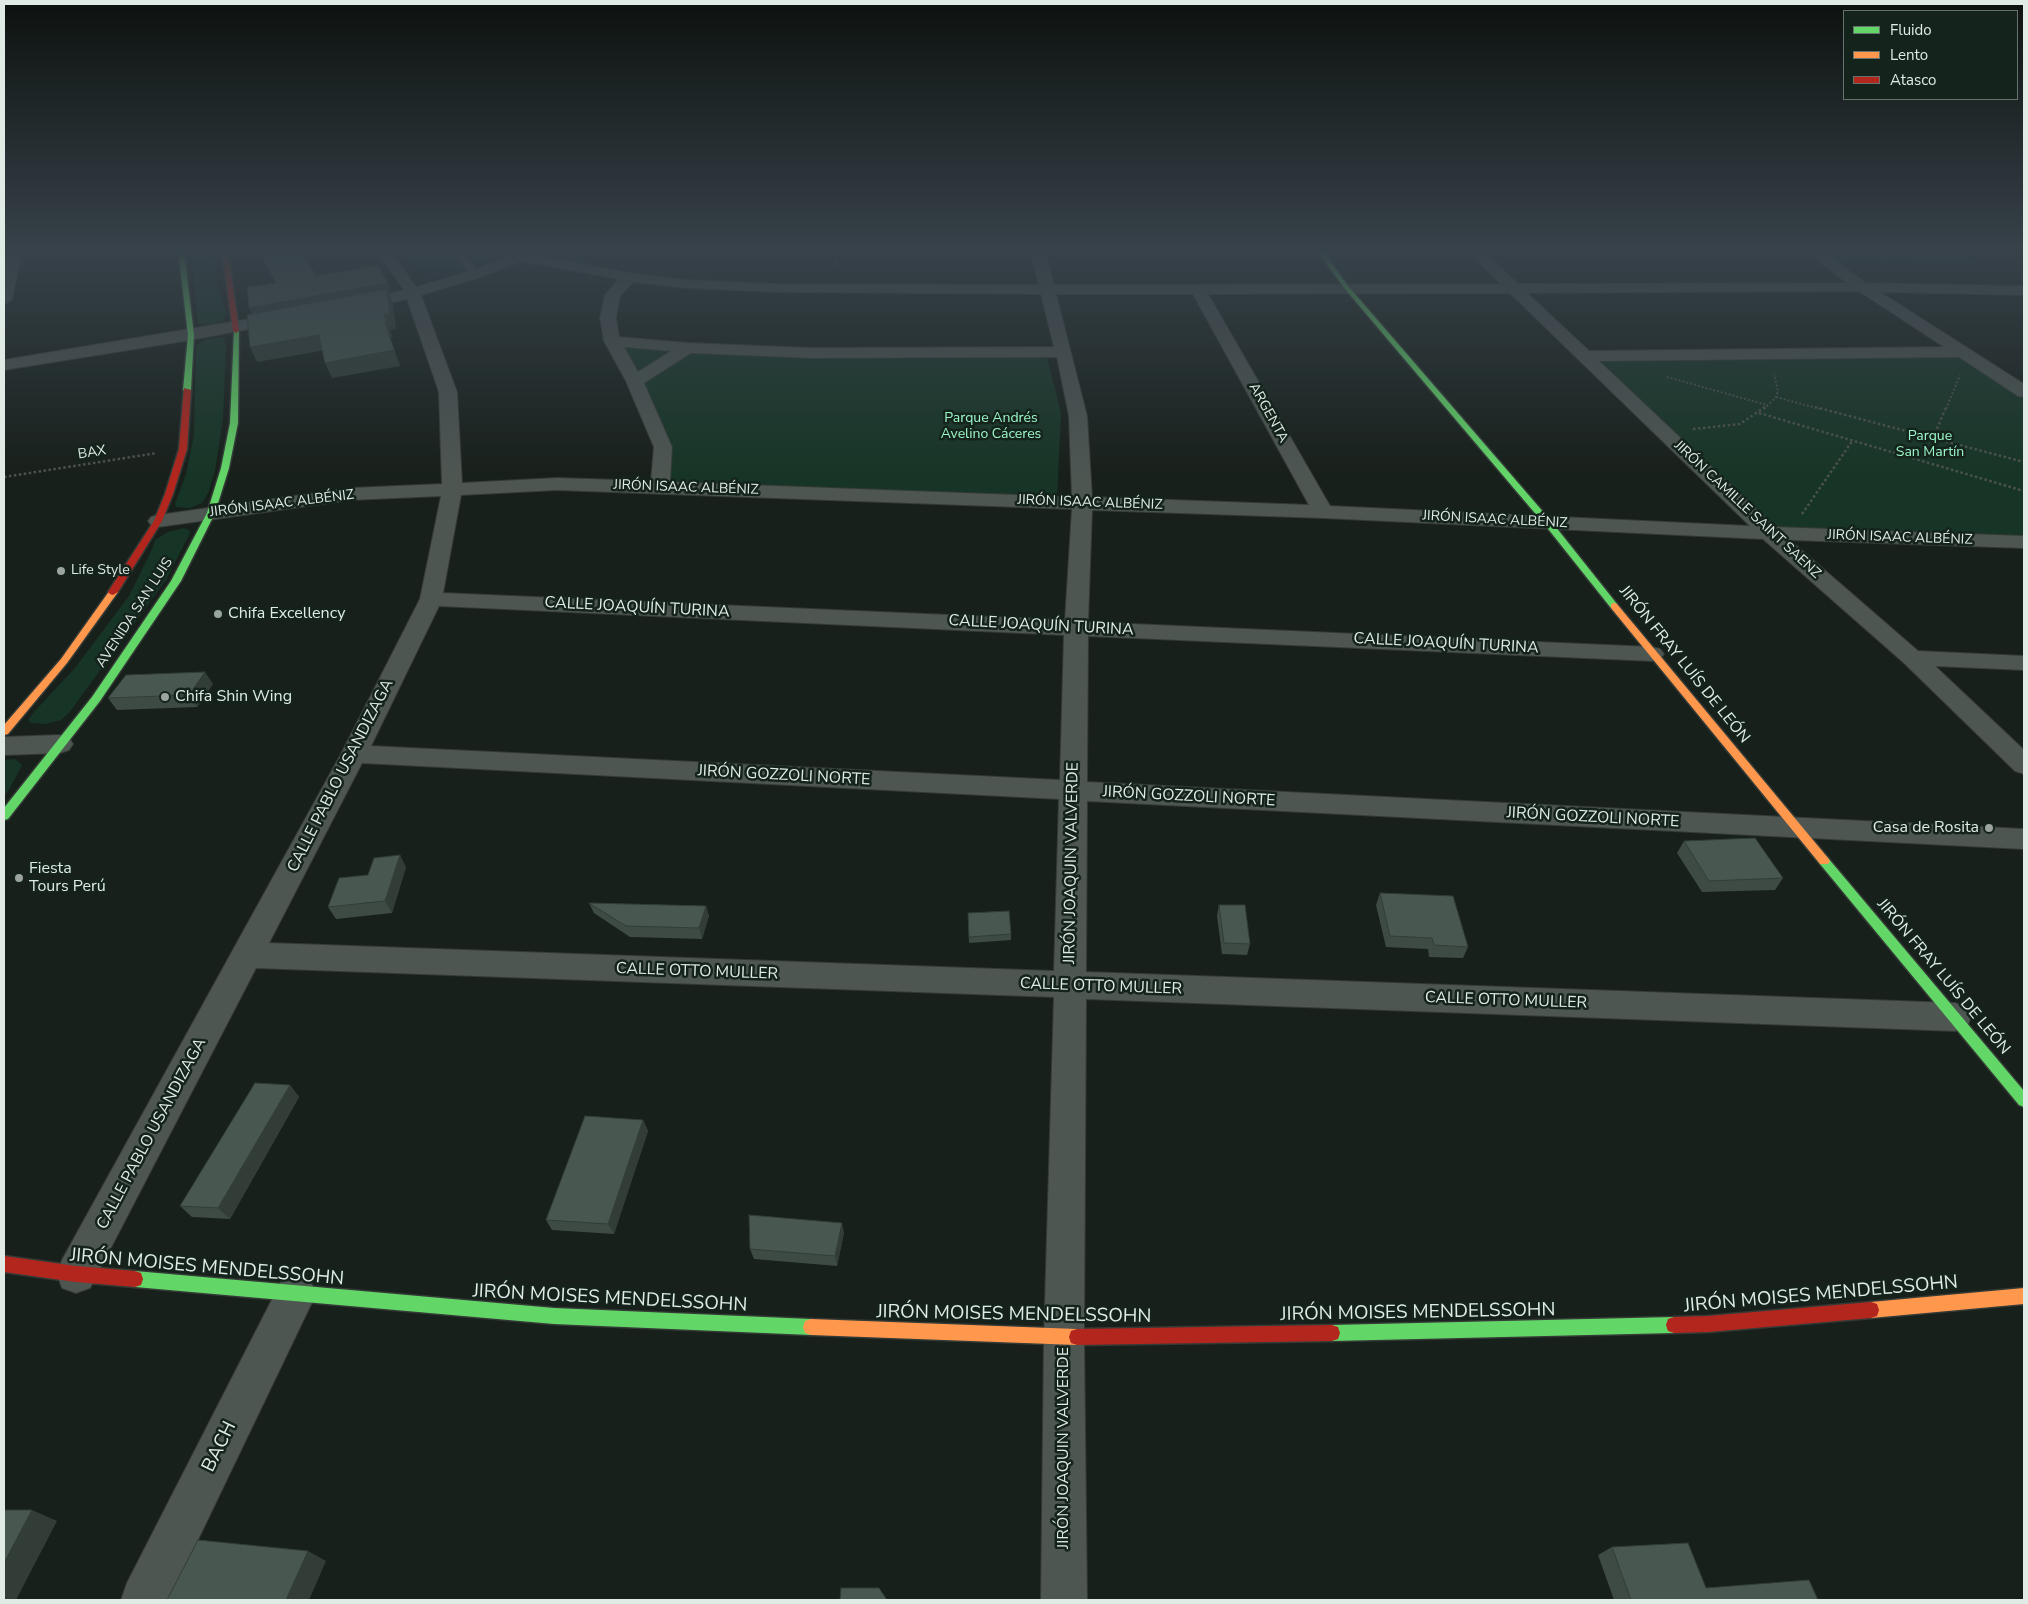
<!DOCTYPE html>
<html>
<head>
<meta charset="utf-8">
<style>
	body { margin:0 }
	#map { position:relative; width:2028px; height:1604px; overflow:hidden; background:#18201b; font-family:"Nunito Sans",sans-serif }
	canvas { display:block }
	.frame { position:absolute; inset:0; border:5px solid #e1ebe6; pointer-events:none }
	.legend { position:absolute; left:1843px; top:10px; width:175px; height:90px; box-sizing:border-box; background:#14231b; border:1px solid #66736c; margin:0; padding:6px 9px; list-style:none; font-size:15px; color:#e1ebe6 }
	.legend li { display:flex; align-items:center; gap:10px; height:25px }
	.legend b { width:25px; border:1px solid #66736c }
</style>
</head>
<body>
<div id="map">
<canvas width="2028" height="1604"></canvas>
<div class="frame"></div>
<ul class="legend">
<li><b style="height:6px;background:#63d668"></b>Fluido</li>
<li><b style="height:6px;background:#ff974d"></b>Lento</li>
<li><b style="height:6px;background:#b3261e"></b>Atasco</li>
</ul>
</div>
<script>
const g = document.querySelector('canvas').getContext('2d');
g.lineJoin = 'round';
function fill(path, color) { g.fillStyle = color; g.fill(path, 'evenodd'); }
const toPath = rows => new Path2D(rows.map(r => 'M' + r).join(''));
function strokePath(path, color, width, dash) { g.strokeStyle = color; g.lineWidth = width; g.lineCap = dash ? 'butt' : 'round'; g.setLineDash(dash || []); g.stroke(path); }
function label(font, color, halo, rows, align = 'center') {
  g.font = font + ' "Nunito Sans",sans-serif'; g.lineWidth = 5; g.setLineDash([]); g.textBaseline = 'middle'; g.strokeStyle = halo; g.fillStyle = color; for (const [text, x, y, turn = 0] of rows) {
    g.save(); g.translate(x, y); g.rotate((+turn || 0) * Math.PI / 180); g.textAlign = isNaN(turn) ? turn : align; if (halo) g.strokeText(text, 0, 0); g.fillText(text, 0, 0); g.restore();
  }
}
fill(toPath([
	[404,250,521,250,436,278,402,254]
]), '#14291e');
fill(toPath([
	[191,250,213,250,217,284,226,313,224,320,221,322,208,325,198,324],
	[1819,250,1959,250,1978,263,1831,260],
	[218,338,224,338,226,348,223,418,215,471,208,493,202,503,190,508,176,507,175,504,186,474,194,435,196,345,206,340],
	[615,346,675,351,637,376],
	[686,353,911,359,1047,357,1061,413,1057,498,667,484,641,381],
	[1958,356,2024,398,2024,538,1774,529,1599,360],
	[184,528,189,530,190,533,166,580,69,713,61,720,45,724,31,723,28,720,34,712,75,668,129,596,152,549,155,540,168,532],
	[15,759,22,765,10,788,4,796,4,760]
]), '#173526');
const lane = toPath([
	[464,250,474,250,465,257,479,272,479,276,473,276,456,256,464,250]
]);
const street = toPath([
	[8,250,22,250,12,299,9,302,4,304,4,268,8,250],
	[376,250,390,250,416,287,471,271,523,250,543,250,536,255,629,273,687,280,777,284,1039,285,1030,250,1044,250,1054,285,1501,284,1467,250,1482,250,1518,284,1847,283,1805,250,1821,250,1866,283,2024,286,2024,295,1880,292,2024,384,2024,397,2018,396,1959,357,1599,361,1775,527,2024,536,2024,548,1790,540,1918,651,2024,656,2024,670,1935,666,2024,750,2024,774,2015,771,1904,663,1763,539,1323,518,1092,510,1088,622,1652,647,1660,649,1664,654,1660,659,1652,661,1088,636,1087,782,2024,829,2024,849,1087,801,1086,972,1955,1003,1967,1007,1971,1017,1967,1027,1955,1031,1086,999,1084,1337,1087,1600,1041,1600,1044,1337,1054,997,256,968,90,1288,76,1293,62,1288,57,1274,62,1260,341,754,420,599,441,496,351,500,158,527,151,525,148,521,151,517,158,515,351,488,442,484,439,392,407,299,354,311,349,309,346,306,349,303,404,290,376,250],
	[521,261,619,279,605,295,600,318,604,341,626,381,654,447,651,481,557,478,462,483,457,392,421,295,481,277,521,261],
	[633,282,687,288,777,292,1041,294,1054,347,812,348,688,343,619,337,616,318,620,296,633,282],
	[1859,291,1944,347,1589,351,1527,293,1859,291],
	[1510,293,1750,526,1330,506,1208,294,1510,293],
	[1056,294,1193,294,1309,505,1092,497,1087,416,1056,294],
	[624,347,671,351,638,372,624,347],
	[691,353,812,358,1057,357,1069,416,1072,497,670,482,672,447,644,383,691,353],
	[557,490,1072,509,1065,620,443,593,461,495,557,490],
	[439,606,1064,635,1060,780,371,746,439,606],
	[362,763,1059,799,1054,971,269,943,362,763],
	[285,313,291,315,293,318,291,321,191,340,4,370,4,360,285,313],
	[60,735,69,738,73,744,69,750,60,753,4,755,4,737,60,735],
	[296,1274,310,1280,316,1294,169,1600,121,1600,127,1583,282,1280,296,1274]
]);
const fast = toPath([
	[178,250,184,250,194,335,191,390,187,392,183,390,188,335,178,250],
	[1316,250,1322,250,1349,287,1551,521,1617,604,1617,608,1611,608,1545,525,1345,289,1316,250],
	[234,330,239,331,238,423,229,468,215,513,181,581,100,701,8,819,4,820,4,808,92,697,171,581,207,513,221,468,230,423,234,330],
	[1824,857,1828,858,2024,1091,2024,1107,2019,1105,1820,864,1818,861,1820,858,1824,857],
	[135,1271,554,1308,811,1319,817,1321,819,1327,817,1333,811,1335,554,1324,135,1287,129,1285,127,1279,129,1273,135,1271],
	[1674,1317,1680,1319,1682,1325,1680,1331,1674,1333,1332,1341,1326,1339,1324,1333,1326,1327,1332,1325,1674,1317]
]);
const slow = toPath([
	[113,589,118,592,67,663,8,734,4,735,4,725,61,659,110,590,113,589],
	[1614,603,1617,604,1828,858,1830,861,1828,864,1820,864,1611,608,1611,604,1614,603],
	[2024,1288,2024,1304,1871,1318,1865,1316,1863,1310,1865,1304,1871,1302,2024,1288],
	[811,1319,1077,1329,1083,1331,1085,1337,1083,1343,1077,1345,811,1335,805,1333,803,1327,805,1321,811,1319]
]);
const jam = toPath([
	[222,250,228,250,239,331,236,333,233,331,222,250],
	[184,388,191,390,187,449,173,494,162,521,118,592,113,595,110,594,108,592,154,521,165,494,179,449,184,388],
	[4,1256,76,1266,135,1271,141,1273,143,1279,141,1285,135,1287,76,1282,4,1272,4,1256],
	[1871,1302,1877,1304,1879,1310,1877,1316,1871,1318,1708,1332,1674,1333,1668,1331,1666,1325,1668,1319,1674,1317,1708,1316,1871,1302],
	[1332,1325,1338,1327,1340,1333,1338,1339,1332,1341,1077,1345,1071,1343,1069,1337,1071,1331,1077,1329,1332,1325]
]);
strokePath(lane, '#343a36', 3);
strokePath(street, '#343a36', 2);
strokePath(fast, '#343a36', 3);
strokePath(slow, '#343a36', 3);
strokePath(jam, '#343a36', 3);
strokePath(toPath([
	[35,252,45,250],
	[834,269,838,250],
	[1667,377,1767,405],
	[1776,397,1820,409],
	[1764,409,1776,397,1778,391,1774,374],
	[1946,409,1960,375]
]), '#4c524e', 2, [2, 2]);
strokePath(toPath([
	[1815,407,2024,462],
	[1759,413,2024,491],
	[1693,429,1740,424,1765,407],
	[1933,438,1946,407],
	[4,477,157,453],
	[1802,514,1853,440]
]), '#4c524e', 2.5, [2.5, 2.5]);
fill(lane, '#4e5652');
fill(street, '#4e5652');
fill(fast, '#63d668');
fill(slow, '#ff974d');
fill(jam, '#b3261e');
fill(toPath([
	[477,250,512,250,500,255],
	[542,250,575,250,574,259,543,252],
	[213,684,197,707,117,710,108,698],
	[1684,841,1783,878,1775,890,1702,892,1677,853],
	[406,867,392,913,336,919,328,907,368,875],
	[1380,893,1468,947,1463,958,1429,957,1428,949,1386,947,1376,905],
	[589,903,706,906,709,916,702,939,630,937,594,913],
	[1219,905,1250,944,1247,955,1222,954,1217,916],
	[968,913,1011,934,1011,940,969,943],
	[290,1085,299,1097,230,1219,192,1217,180,1206],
	[643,1120,648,1131,614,1234,552,1230,546,1220],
	[844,1233,837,1266,754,1259,750,1249],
	[1612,1547,1706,1588,1818,1600,1614,1600,1598,1555]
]), '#3e4b44');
fill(toPath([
	[104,250,122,250,105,253],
	[498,250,512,250,500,255],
	[572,250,575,250,574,259],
	[388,283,391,291,389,292,393,304,396,329,390,330,393,337,390,337,400,366,332,378,325,363,394,350,253,317,249,308],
	[319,335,326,350,257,362,250,347],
	[205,672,213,684,197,707,189,695],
	[400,855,406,867,392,913,385,901],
	[706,906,709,916,702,939,699,928],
	[290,1085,299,1097,230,1219,218,1208],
	[643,1120,648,1131,614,1234,608,1224],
	[842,1223,844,1233,837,1266,835,1256],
	[32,1510,57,1521,16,1600,4,1600,4,1563],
	[308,1551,326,1561,309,1600,286,1600]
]), '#323d37');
const building = toPath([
	[258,250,301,250,316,276,378,265,388,283,249,308,247,287,276,283,258,250],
	[387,289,390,314,384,315,387,322,385,322,394,350,325,363,319,335,250,347,247,315,387,289],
	[205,672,189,695,108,698,126,675,205,672],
	[1755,838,1783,878,1709,881,1684,841,1755,838],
	[400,855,385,901,328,907,339,878,368,875,374,858,400,855],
	[1380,893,1453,896,1468,947,1434,945,1432,938,1390,936,1380,893],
	[589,903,706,906,699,928,626,926,589,903],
	[1219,905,1245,905,1250,944,1224,943,1219,905],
	[1009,911,1011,934,969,937,968,913,1009,911],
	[255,1083,290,1085,218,1208,180,1206,255,1083],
	[585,1116,643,1120,608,1224,546,1220,585,1116],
	[749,1215,842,1223,835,1256,750,1249,749,1215],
	[4,1510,32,1510,4,1563,4,1510],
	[198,1540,308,1551,286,1600,167,1600,198,1540],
	[1688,1543,1706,1588,1809,1580,1818,1600,1631,1600,1612,1547,1688,1543],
	[841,1588,879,1588,887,1600,840,1600,841,1588]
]);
fill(building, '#48574f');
strokePath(building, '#323d37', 1);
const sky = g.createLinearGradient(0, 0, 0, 475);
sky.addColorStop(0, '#0d120f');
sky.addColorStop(0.53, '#37424a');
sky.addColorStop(1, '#37424a00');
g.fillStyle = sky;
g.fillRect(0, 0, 2028, 475);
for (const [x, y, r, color] of [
	[61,571,5,"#9ba49f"],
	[218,614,5,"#9ba49f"],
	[165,697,5,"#9ba49f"],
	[1989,828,5,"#9ba49f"],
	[19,878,5,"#9ba49f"]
]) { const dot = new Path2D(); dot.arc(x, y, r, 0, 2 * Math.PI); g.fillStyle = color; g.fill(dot); strokePath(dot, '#14231b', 2); }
label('14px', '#e1ebe6', '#14231b', [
	["ARGENTA",1268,413,61],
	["BAX",92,453,-9],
	["JIRÓN ISAAC ALBÉNIZ",686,488,2],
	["JIRÓN ISAAC ALBÉNIZ",1090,503,2],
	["JIRÓN ISAAC ALBÉNIZ",282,504,-7],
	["JIRÓN CAMILLE SAINT SAENZ",1747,510,43],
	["JIRÓN ISAAC ALBÉNIZ",1495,520,3],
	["JIRÓN ISAAC ALBÉNIZ",1900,538,2],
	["AVENIDA SAN LUIS",135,613,-57]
]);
label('14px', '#9bf7c9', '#14231b', [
	["Parque Andrés",991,419],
	["Avelino Cáceres",991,435],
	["Parque",1930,437],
	["San Martín",1930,453]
]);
label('14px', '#e1ebe6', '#14231b', [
	["Life Style",71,571]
], 'left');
label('16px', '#e1ebe6', '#14231b', [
	["CALLE JOAQUÍN TURINA",637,608,3],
	["CALLE JOAQUÍN TURINA",1041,626,3],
	["CALLE JOAQUÍN TURINA",1446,644,3],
	["JIRÓN FRAY LUÍS DE LEÓN",1684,665,51],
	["CALLE PABLO USANDIZAGA",341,776,-63],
	["JIRÓN GOZZOLI NORTE",784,776,3],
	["JIRÓN GOZZOLI NORTE",1189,797,3],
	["JIRÓN GOZZOLI NORTE",1593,818,3],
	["JIRÓN JOAQUIN VALVERDE",1072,863,-89],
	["CALLE OTTO MULLER",697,972,2],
	["JIRÓN FRAY LUÍS DE LEÓN",1943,977,50],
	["CALLE OTTO MULLER",1101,987,2],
	["CALLE OTTO MULLER",1506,1001,2],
	["CALLE PABLO USANDIZAGA",152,1134,-62],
	["JIRÓN JOAQUIN VALVERDE",1064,1448,-90]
]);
label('16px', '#e1ebe6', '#14231b', [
	["Chifa Excellency",228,614],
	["Chifa Shin Wing",175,697],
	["Casa de Rosita",1979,828,"right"],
	["Fiesta",29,869],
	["Tours Perú",29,887]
], 'left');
label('19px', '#e1ebe6', '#14231b', [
	["JIRÓN MOISES MENDELSSOHN",207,1268,5],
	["JIRÓN MOISES MENDELSSOHN",1821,1295,-5],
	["JIRÓN MOISES MENDELSSOHN",610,1299,3],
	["JIRÓN MOISES MENDELSSOHN",1418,1313,-1],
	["JIRÓN MOISES MENDELSSOHN",1014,1315,1],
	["BACH",220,1447,-64]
]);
</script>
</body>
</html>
